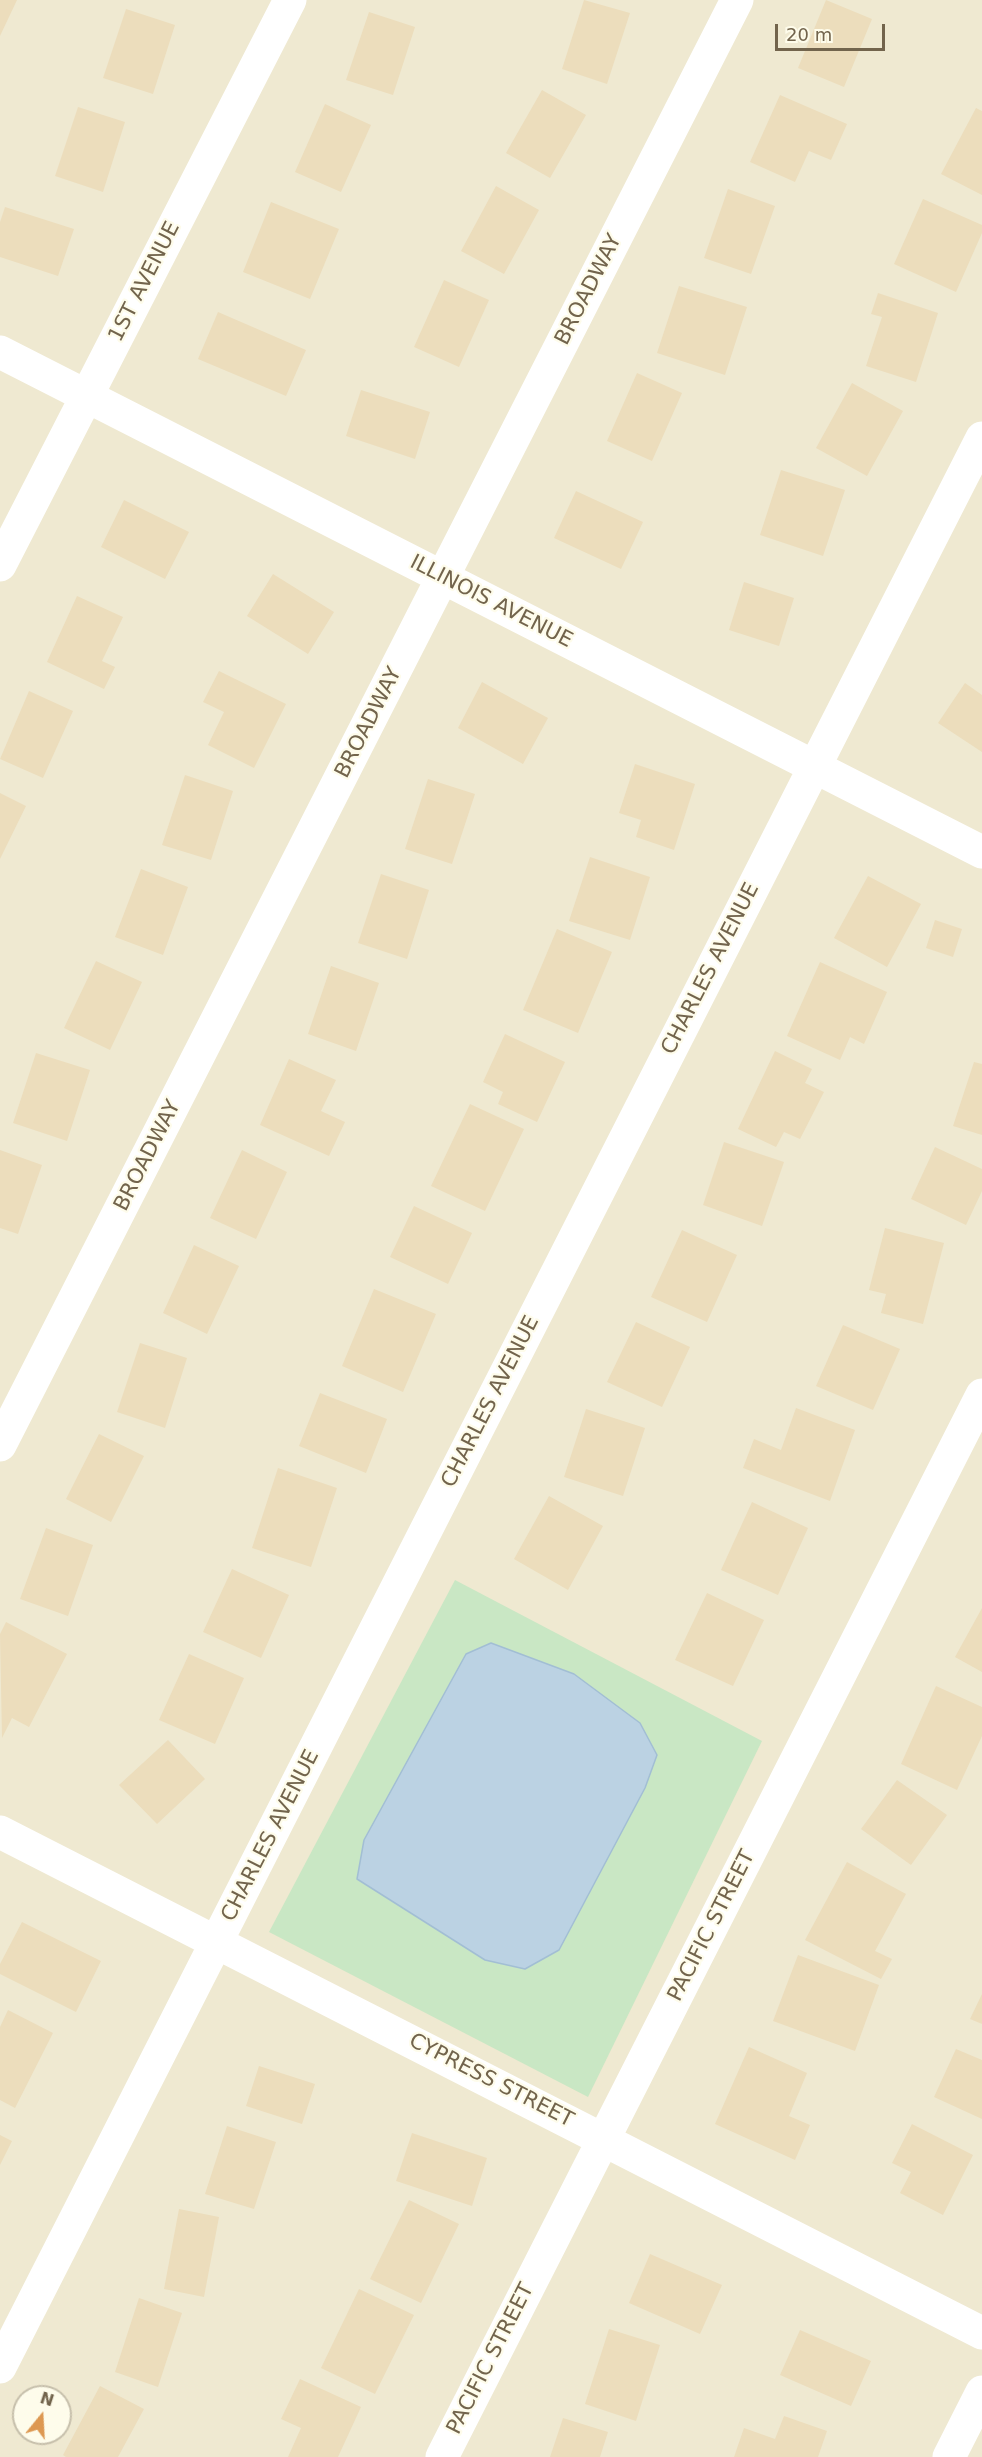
<!DOCTYPE html>
<html>
<head>
<meta charset="utf-8">
<style>
	body { margin:0 }
	#map { position:relative; width:982px; height:2457px; overflow:hidden; background:#fbf8e5; font-family:"DejaVu Sans",sans-serif }
	canvas { display:block }
	.north { position:absolute; left:12px; top:2385px; width:60px; height:60px; box-sizing:border-box; background:#fefceb; border:2px solid #c6bfab; border-radius:50%; rotate:18deg; font-size:16px; font-weight:700; line-height:24px; text-align:center; color:#72644c }
	.north::after { content:''; display:block; margin:auto; width:21px; height:27px; background:#dd9851; clip-path:polygon(50% 0,100% 100%,50% 72%,0 100%) }
	.scale { position:absolute; left:775px; top:24px; width:110px; height:27px; box-sizing:border-box; border:3px solid #72644c; border-top:0; padding-left:8px; font-size:18px; line-height:21px; white-space:nowrap; color:#72644c; -webkit-text-stroke:4px #fefceb; paint-order:stroke }
</style>
</head>
<body>
<div id="map">
<canvas width="982" height="2457"></canvas>
<div class="north">N</div>
<div class="scale">20 m</div>
</div>
<script>
const g = document.querySelector('canvas').getContext('2d');
g.lineJoin = 'round';
function fill(path, color) { g.fillStyle = color; g.fill(path, 'evenodd'); }
const toPath = rows => new Path2D(rows.map(r => 'M' + r).join(''));
function strokePath(path, color, width, dash) { g.strokeStyle = color; g.lineWidth = width; g.lineCap = dash ? 'butt' : 'round'; g.setLineDash(dash || []); g.stroke(path); }
function label(font, color, halo, rows, align = 'center') {
  g.font = font + ' "DejaVu Sans",sans-serif'; g.lineWidth = 4.5; g.setLineDash([]); g.textBaseline = 'middle'; g.strokeStyle = halo; g.fillStyle = color; for (const [text, x, y, turn = 0] of rows) {
    g.save(); g.translate(x, y); g.rotate((+turn || 0) * Math.PI / 180); g.textAlign = isNaN(turn) ? turn : align; if (halo) g.strokeText(text, 0, 0); g.fillText(text, 0, 0); g.restore();
  }
}
fill(toPath([
	[0,0,982,0,982,2457,0,2457],
	[24,2397,60,2397,60,2433,24,2433]
]), '#efe9d1');
fill(toPath([
	[455,1580,762,1741,588,2097,269,1932]
]), '#c9e7c4');
const water = toPath([
	[491,1643,574,1674,640,1723,657,1755,645,1788,559,1950,525,1969,485,1960,357,1879,364,1840,466,1654,491,1643]
]);
fill(water, '#bbd2e3');
strokePath(water, '#a2bed4', 1.5);
fill(toPath([
	[0,0,17,0,0,36],
	[584,0,630,13,607,84,562,69],
	[826,0,872,19,844,87,798,68],
	[126,9,175,25,153,94,103,78],
	[369,12,415,27,393,95,346,80],
	[542,90,586,115,550,178,506,153],
	[780,95,847,124,831,160,809,151,795,182,750,162],
	[325,104,371,125,341,192,295,172],
	[78,107,125,122,103,192,55,176],
	[976,108,982,111,982,195,941,174],
	[496,186,539,210,504,274,461,251],
	[728,189,775,206,751,274,704,258],
	[923,199,982,225,982,233,956,292,894,264],
	[271,202,339,229,310,299,243,272],
	[5,207,74,229,58,276,0,257,0,222],
	[444,280,489,300,459,367,414,347],
	[679,286,747,307,725,375,657,353],
	[878,293,938,313,916,382,866,366,882,317,871,314],
	[218,312,306,350,286,396,198,359],
	[637,373,682,393,652,461,607,441],
	[852,383,903,411,867,476,816,448],
	[361,390,430,412,415,459,346,436],
	[781,470,845,490,823,556,760,535],
	[576,491,643,522,621,569,554,538],
	[124,500,189,532,165,579,101,547],
	[273,574,334,612,308,654,247,616],
	[744,582,794,598,779,646,729,630],
	[77,596,123,617,102,661,115,667,104,689,47,662],
	[219,671,286,704,254,768,208,745,224,712,203,702],
	[482,682,548,718,523,764,458,728],
	[965,683,982,695,982,752,938,723],
	[29,691,73,711,43,778,0,759],
	[635,764,695,784,674,850,636,837,641,820,619,813],
	[185,775,233,791,211,860,162,845],
	[428,779,475,794,452,864,405,849],
	[0,793,26,806,0,859],
	[590,857,650,877,630,940,569,921],
	[141,869,188,887,163,955,115,937],
	[381,874,429,890,407,959,358,943],
	[868,876,921,904,887,967,834,938],
	[935,920,962,929,953,957,926,948],
	[557,929,612,952,578,1033,523,1010],
	[96,961,142,982,110,1050,64,1028],
	[820,962,887,992,864,1044,850,1037,840,1060,787,1036],
	[331,966,379,983,356,1051,308,1034],
	[505,1034,565,1062,537,1122,498,1104,503,1092,483,1082],
	[775,1051,812,1069,805,1083,824,1092,800,1139,784,1132,776,1147,738,1129],
	[36,1053,90,1070,67,1141,13,1123],
	[289,1059,336,1080,321,1111,345,1122,329,1156,260,1125],
	[974,1062,982,1064,982,1135,953,1126],
	[470,1104,524,1129,485,1211,431,1186],
	[724,1142,784,1162,762,1226,703,1205],
	[935,1147,982,1169,982,1191,966,1225,911,1199],
	[0,1150,42,1165,18,1234,0,1228],
	[242,1150,287,1172,256,1239,210,1218],
	[414,1206,472,1233,448,1284,390,1257],
	[885,1228,944,1243,923,1324,881,1313,886,1294,869,1290],
	[682,1230,737,1255,707,1322,651,1297],
	[194,1245,239,1266,207,1334,163,1313],
	[374,1289,436,1314,403,1392,342,1366],
	[636,1322,690,1347,662,1407,607,1382],
	[843,1325,900,1349,873,1410,816,1386],
	[140,1343,187,1358,165,1428,117,1412],
	[320,1393,387,1419,366,1473,299,1446],
	[796,1408,855,1430,830,1501,743,1468,754,1439,781,1450],
	[586,1409,645,1428,623,1496,564,1477],
	[99,1434,144,1456,111,1522,66,1499],
	[278,1468,337,1488,311,1567,252,1548],
	[549,1496,603,1526,568,1590,514,1559],
	[752,1502,808,1528,778,1595,721,1570],
	[46,1528,93,1545,68,1616,20,1599],
	[232,1569,289,1595,261,1658,203,1632],
	[707,1593,764,1620,733,1686,675,1660],
	[982,1608,982,1672,955,1657],
	[6,1622,67,1654,29,1727,12,1718,2,1738,0,1634],
	[189,1654,244,1678,215,1744,159,1720],
	[936,1686,982,1707,982,1736,957,1790,901,1764],
	[168,1740,205,1779,157,1824,119,1785],
	[897,1780,947,1815,911,1865,861,1829],
	[847,1862,906,1894,875,1951,892,1959,881,1979,805,1940],
	[22,1922,101,1961,76,2012,0,1974,0,1964],
	[798,1955,879,1985,855,2051,773,2021],
	[982,1994,982,2024,970,2019],
	[8,2010,53,2033,15,2108,0,2100,0,2027],
	[749,2047,807,2073,789,2116,810,2125,795,2160,715,2124],
	[956,2049,982,2060,982,2119,934,2097],
	[259,2066,315,2084,302,2124,246,2106],
	[912,2124,973,2155,943,2215,900,2193,911,2172,892,2163],
	[227,2126,276,2142,254,2209,205,2194],
	[412,2133,487,2158,472,2206,396,2181],
	[0,2135,12,2141,0,2165],
	[409,2200,459,2224,421,2303,370,2279],
	[179,2209,219,2217,204,2297,164,2289],
	[650,2254,722,2285,700,2334,629,2303],
	[359,2289,414,2315,375,2394,321,2368],
	[139,2298,182,2313,158,2387,115,2372],
	[609,2329,660,2345,636,2421,585,2404],
	[800,2330,871,2361,851,2406,780,2375],
	[300,2379,361,2407,338,2457,288,2457,301,2428,281,2419],
	[100,2386,144,2409,118,2457,66,2457,63,2455],
	[784,2416,827,2431,818,2457,734,2457,744,2428,775,2439],
	[563,2418,608,2432,600,2457,550,2457]
]), '#ecddbc');
strokePath(toPath([
	[0,352,982,852],
	[0,565,290,0],
	[0,1445,737,0],
	[0,1832,982,2333],
	[0,2367,982,438],
	[442,2457,982,1395],
	[949,2457,982,2392]
]), '#fff', 33);
label('21px', '#72644c', '#fefceb', [
	["1ST AVENUE",145,282,-63],
	["BROADWAY",589,290,-63],
	["ILLINOIS AVENUE",491,602,27],
	["BROADWAY",369,723,-63],
	["CHARLES AVENUE",711,969,-63],
	["BROADWAY",148,1156,-63],
	["CHARLES AVENUE",491,1402,-63],
	["CHARLES AVENUE",271,1836,-63],
	["PACIFIC STREET",712,1926,-63],
	["CYPRESS STREET",491,2081,27],
	["PACIFIC STREET",491,2359,-63]
]);
</script>
</body>
</html>
